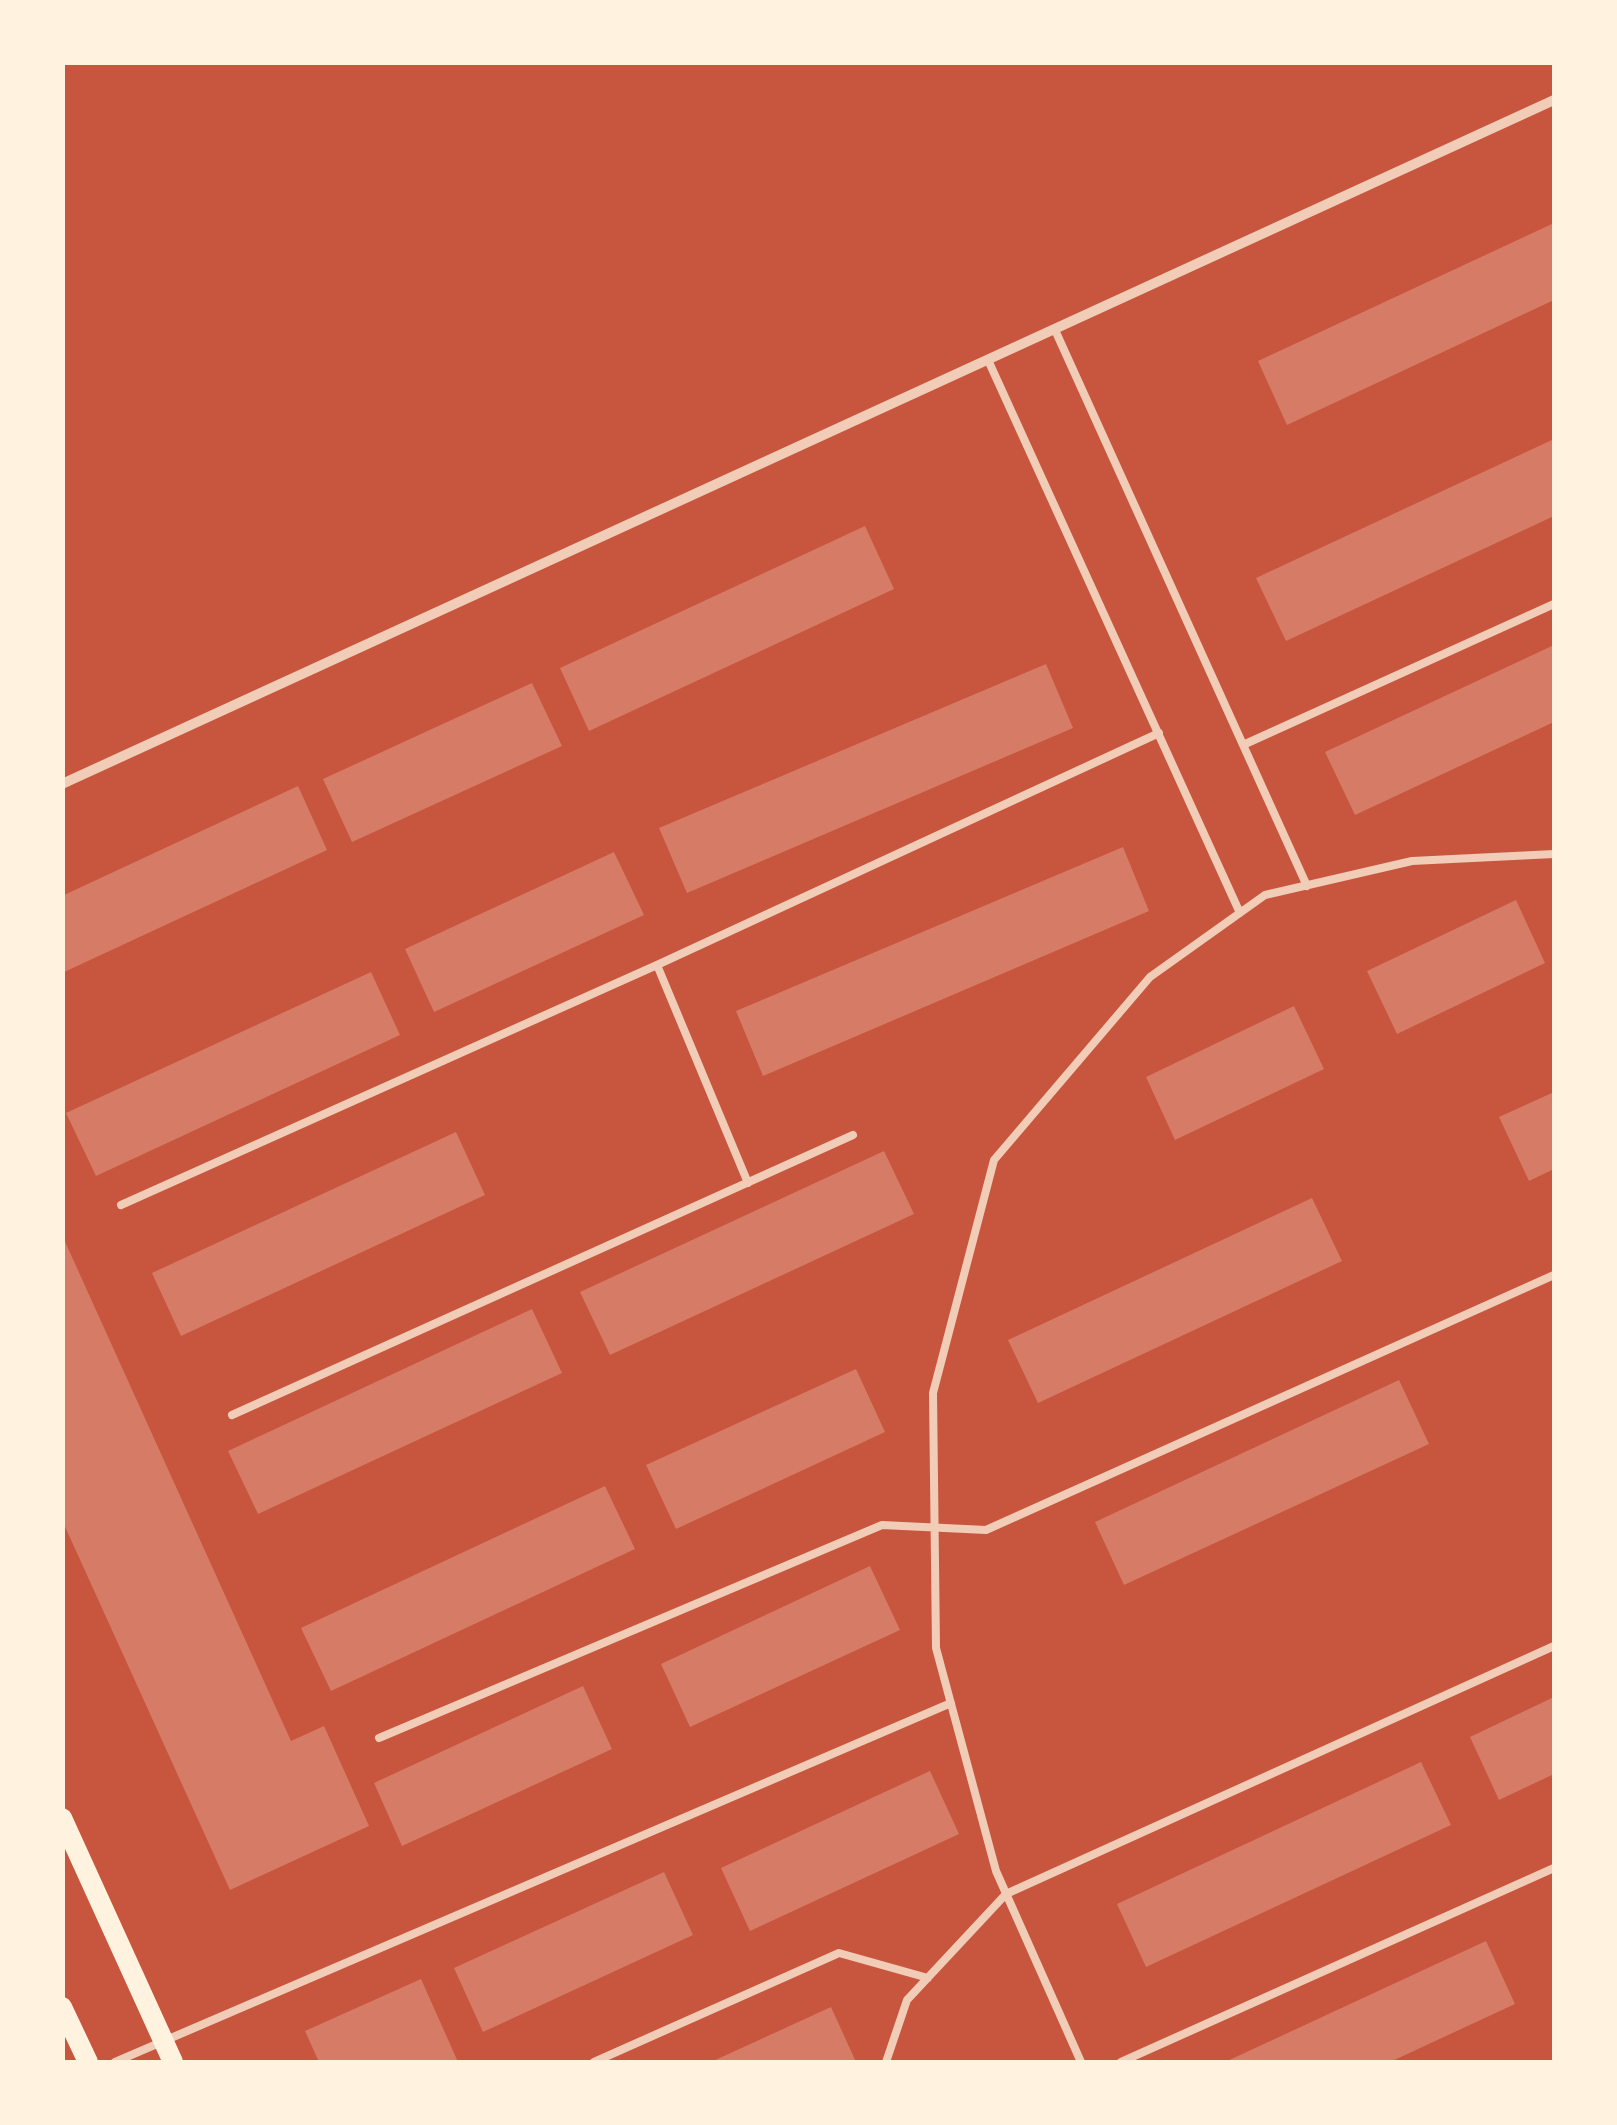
<!DOCTYPE html>
<html>
<head>
<meta charset="utf-8">
<style>
	body { margin:0 }
	#map { position:relative; width:1617px; height:2125px; overflow:hidden; background:#c8553d; font-family:"Fira Sans",sans-serif }
	canvas { display:block }
	.frame { position:absolute; inset:0; border:65px solid #fff3e0; pointer-events:none }
</style>
</head>
<body>
<div id="map">
<canvas width="1617" height="2125"></canvas>
<div class="frame"></div>
</div>
<script>
const g = document.querySelector('canvas').getContext('2d');
g.lineJoin = 'round';
function fill(path, color) { g.fillStyle = color; g.fill(path, 'evenodd'); }
const toPath = rows => new Path2D(rows.map(r => 'M' + r).join(''));
function strokePath(path, color, width, dash) { g.strokeStyle = color; g.lineWidth = width; g.lineCap = dash ? 'butt' : 'round'; g.setLineDash(dash || []); g.stroke(path); }
fill(toPath([
	[1554,223,1554,300,1287,425,1258,361],
	[1554,439,1554,516,1286,641,1256,578],
	[865,526,894,589,589,731,560,668],
	[1554,645,1554,722,1355,815,1325,752],
	[1046,664,1073,728,687,893,659,828],
	[532,683,562,746,352,842,323,779],
	[298,786,327,850,62,973,62,896],
	[1123,847,1149,911,763,1076,736,1011],
	[614,852,644,915,434,1012,405,949],
	[1516,900,1545,963,1397,1034,1367,971],
	[371,972,400,1035,96,1176,66,1113],
	[1294,1006,1324,1069,1175,1140,1146,1077],
	[1554,1092,1554,1169,1529,1181,1499,1117],
	[456,1132,485,1195,181,1336,152,1273],
	[884,1151,914,1214,610,1355,580,1292],
	[1312,1198,1342,1261,1038,1403,1008,1340],
	[62,1235,291,1741,324,1726,369,1826,230,1890,62,1520],
	[532,1309,562,1373,258,1514,228,1451],
	[856,1369,885,1432,676,1529,646,1465],
	[1399,1380,1429,1444,1124,1585,1095,1522],
	[605,1486,635,1549,331,1691,301,1628],
	[870,1566,900,1630,690,1727,661,1664],
	[583,1686,612,1749,402,1846,374,1783],
	[1554,1697,1554,1774,1499,1800,1470,1737],
	[1421,1762,1451,1825,1146,1967,1117,1904],
	[930,1771,959,1834,750,1931,721,1868],
	[664,1872,693,1935,483,2032,454,1968],
	[1486,1941,1515,2004,1390,2062,1225,2062],
	[421,1979,458,2062,319,2062,305,2031],
	[831,2007,856,2062,711,2062]
]), '#d67c66');
strokePath(toPath([
	[1055,330,1307,886],
	[988,360,1240,913],
	[1243,745,1554,604],
	[657,965,748,1183],
	[121,1205,657,965,1159,733],
	[232,1415,853,1135],
	[379,1738,882,1525,986,1530,1554,1275],
	[115,2062,951,1703],
	[594,2062,839,1953,928,1978],
	[886,2062,907,2000,1006,1894,1554,1646],
	[1081,2062,996,1871,936,1648,933,1393,994,1160,1150,977,1265,895,1412,861,1554,854],
	[1121,2062,1554,1868]
]), '#f1ccb7', 8);
strokePath(toPath([
	[62,784,1554,100]
]), '#f1ccb7', 10);
strokePath(toPath([
	[62,1818,173,2062],
	[62,2007,88,2062]
]), '#fff3e0', 20);
</script>
</body>
</html>
